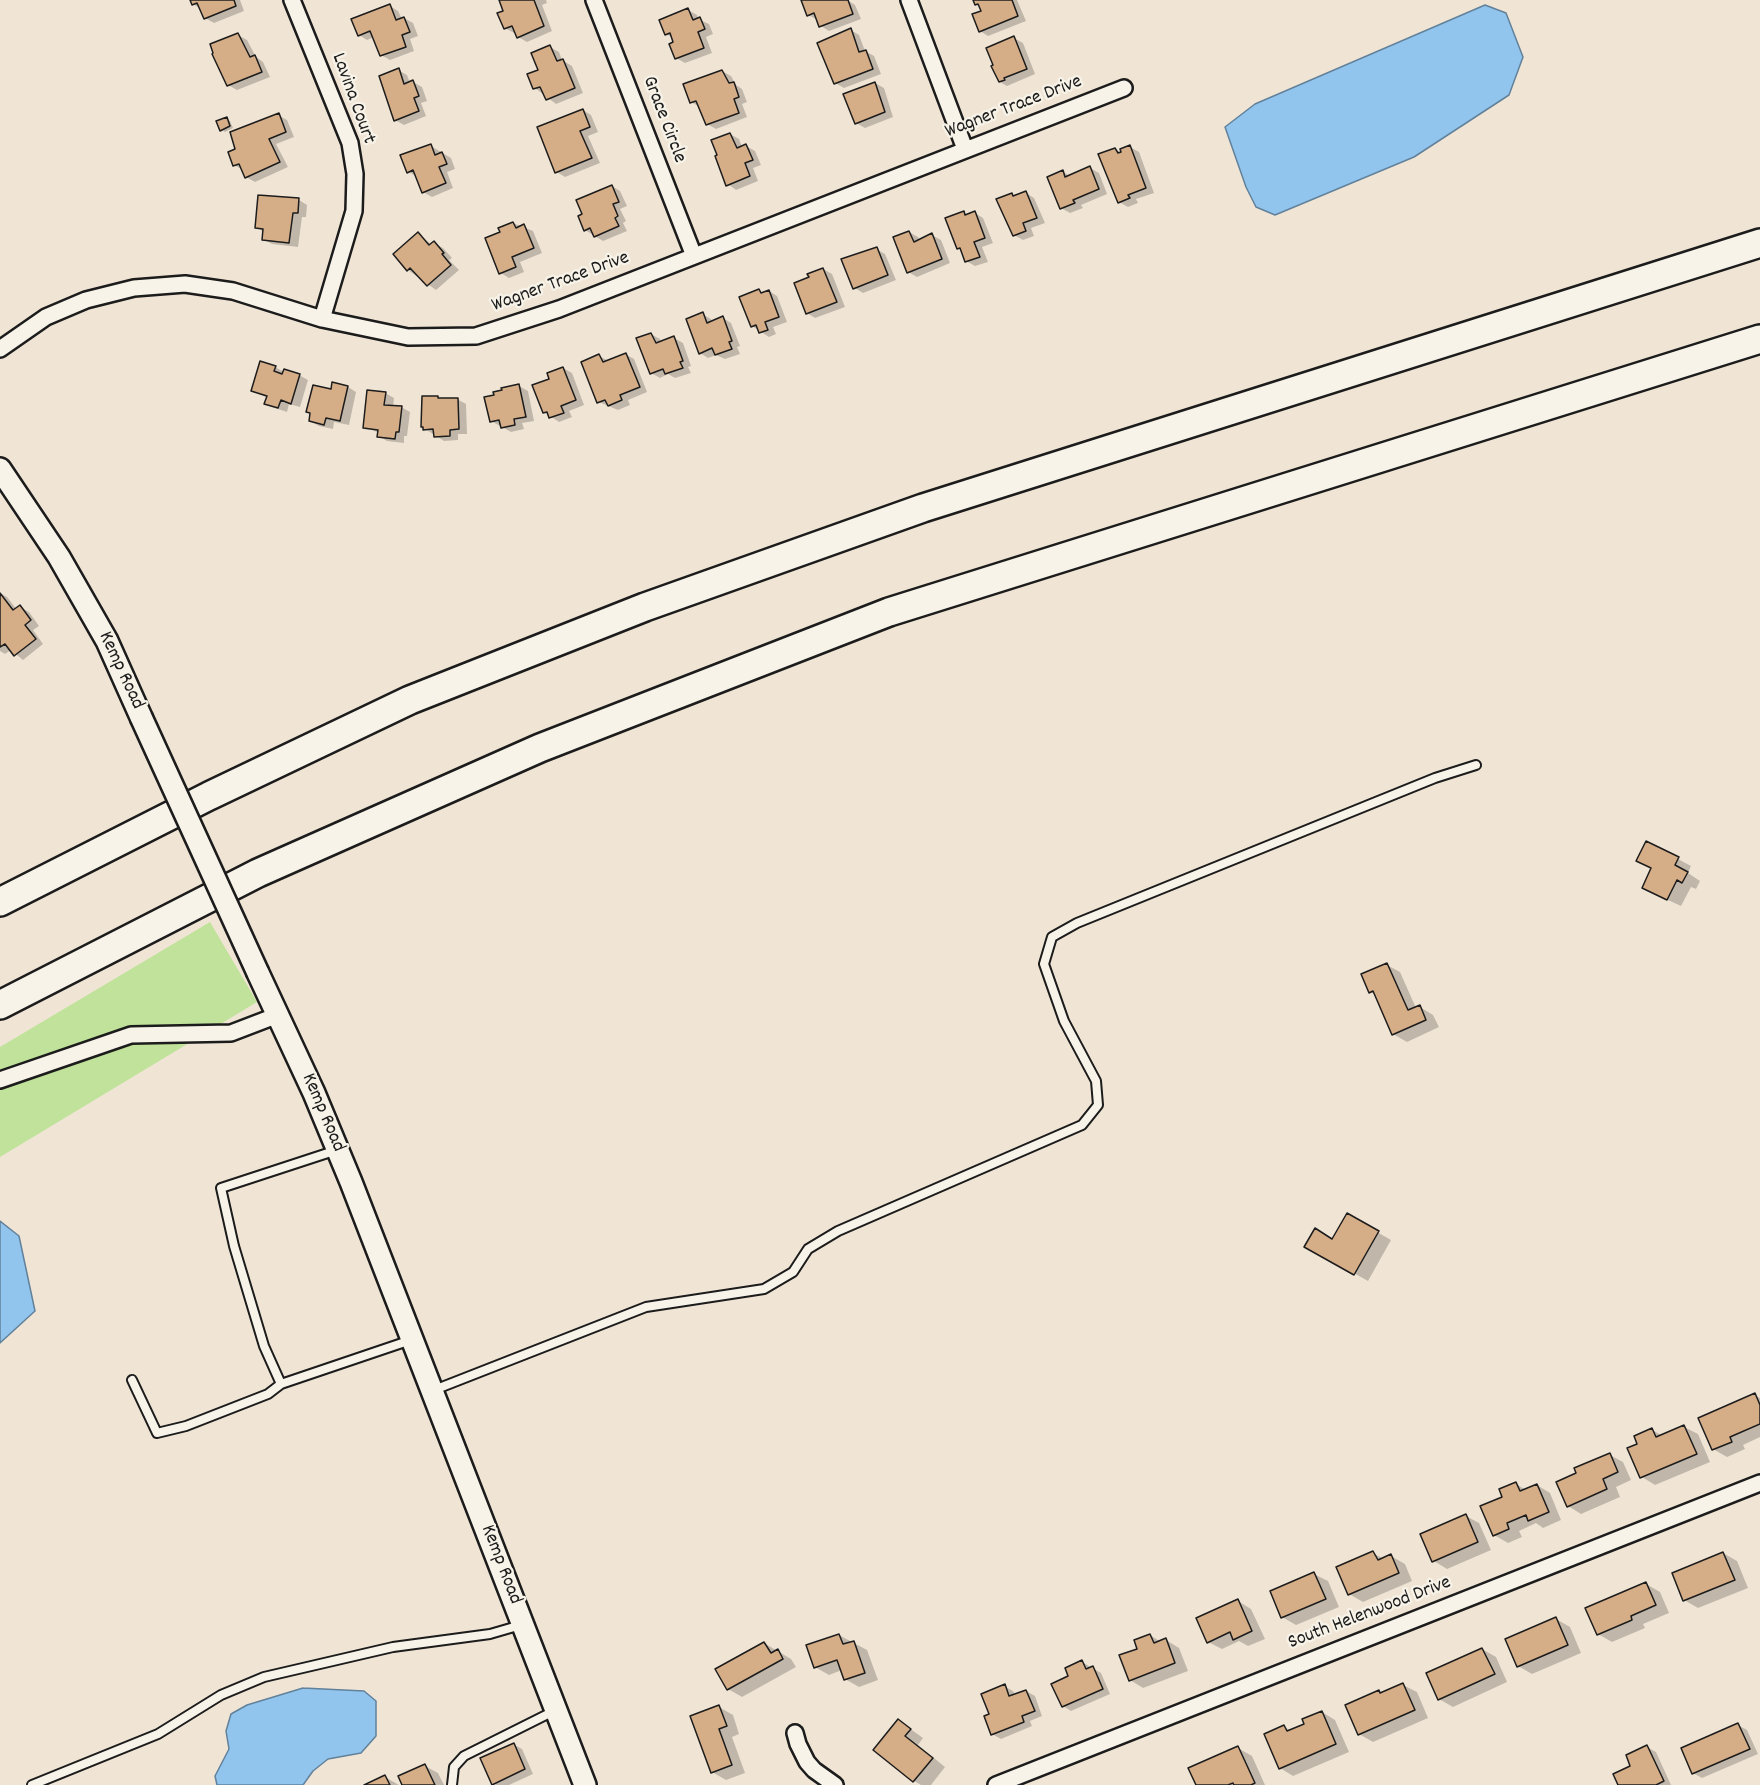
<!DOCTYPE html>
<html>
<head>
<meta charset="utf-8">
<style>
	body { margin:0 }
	canvas { display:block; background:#f0e5d5 }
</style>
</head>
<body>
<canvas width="1760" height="1785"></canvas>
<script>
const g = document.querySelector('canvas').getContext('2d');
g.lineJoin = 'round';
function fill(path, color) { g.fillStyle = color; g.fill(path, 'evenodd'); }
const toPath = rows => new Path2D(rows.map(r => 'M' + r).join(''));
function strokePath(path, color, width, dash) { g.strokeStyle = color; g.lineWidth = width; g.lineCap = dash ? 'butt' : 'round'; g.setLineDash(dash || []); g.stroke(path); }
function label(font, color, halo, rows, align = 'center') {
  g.font = font + ' Dekko,sans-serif'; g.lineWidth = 4.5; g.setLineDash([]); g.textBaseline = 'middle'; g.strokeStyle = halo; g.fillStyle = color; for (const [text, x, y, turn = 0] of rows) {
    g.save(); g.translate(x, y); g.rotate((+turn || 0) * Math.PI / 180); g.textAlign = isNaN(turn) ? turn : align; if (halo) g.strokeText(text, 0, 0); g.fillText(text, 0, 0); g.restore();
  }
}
fill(toPath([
	[210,922,257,1002,0,1157,0,1047]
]), '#c0e29b');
const water = toPath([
	[1485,5,1506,13,1523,57,1509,95,1414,157,1275,215,1256,207,1246,187,1225,127,1255,104,1485,5],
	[0,1221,19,1236,35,1311,0,1343,0,1221],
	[303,1688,364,1691,376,1701,376,1736,361,1753,328,1759,313,1771,303,1785,217,1785,215,1776,229,1749,226,1731,231,1714,247,1705,303,1688]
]);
fill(water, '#91c5ee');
strokePath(water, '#62819a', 1.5);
fill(toPath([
	[192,0,240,0,244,11,214,23,205,18,201,9,193,4],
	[500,0,546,0,547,3,542,5,552,31,527,42,518,37,516,32,514,33,505,28,505,11],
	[806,0,847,0,855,5,861,19,829,31,821,26,818,20,808,15],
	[975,0,1017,0,1026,21,988,36,980,31,983,12],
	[390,6,398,11,402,19,404,18,413,23,418,36,410,39,414,51,390,60,381,55,374,37,367,40,359,35],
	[688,10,697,15,698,19,709,24,713,34,706,37,712,53,685,63,676,58,673,38,666,34],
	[851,30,859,35,865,51,874,56,881,74,844,88,835,83],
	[238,35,247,40,256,57,263,62,270,77,237,90,228,85],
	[1014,38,1023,43,1035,74,1007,86,998,81,988,49],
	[550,47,559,52,562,60,572,66,583,93,556,104,535,88],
	[398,70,407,75,410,83,413,82,422,87,427,101,421,103,426,116,404,125,395,120],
	[722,71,731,76,736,85,742,89,747,102,742,104,747,117,716,129,707,124,700,107,691,102],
	[875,83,884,88,893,117,865,128,856,123],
	[583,110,591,115,598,132,588,136,600,163,565,177,555,171],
	[278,115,287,120,294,137,276,144,288,167,255,182,246,177,243,170,234,165,237,150],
	[226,119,230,121,233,128,225,132,221,129],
	[730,134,739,139,742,147,746,146,755,151,761,165,753,168,758,181,736,190,728,184],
	[431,146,451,158,455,169,447,172,453,188,432,197,423,192,418,177,408,172],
	[1130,147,1139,152,1154,193,1136,199,1138,203,1128,207,1119,202,1115,149,1123,154],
	[1090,168,1099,173,1107,194,1081,205,1083,208,1070,213,1061,208,1063,172,1070,176],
	[612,186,620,191,627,206,620,209,626,221,623,223,627,231,603,241,585,230],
	[1026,193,1034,198,1045,223,1031,228,1034,236,1023,240,1014,235,1011,194,1016,197],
	[299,200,307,205,306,217,302,217,298,247,272,244,263,239,264,232,256,227],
	[964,213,968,215,975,213,983,218,993,243,982,247,988,262,975,266,966,261,962,251,958,248],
	[513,223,533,231,542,253,520,262,524,272,509,278,501,273,502,233],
	[909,232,918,237,920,241,932,235,941,240,950,263,917,277,908,272],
	[418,234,432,245,434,243,443,248,452,258,449,260,459,270,436,290,408,270],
	[876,249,885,254,896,280,863,293,855,288],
	[823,269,832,274,845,307,815,318,807,313,811,278],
	[759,291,763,293,769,291,777,296,787,322,773,327,776,334,769,337,752,326],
	[702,314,711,319,712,322,723,318,731,323,740,346,737,347,740,354,725,359,716,355,708,358,700,353],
	[651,334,660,339,661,343,674,338,683,343,691,366,688,367,691,373,675,378,668,374,660,378,651,373],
	[625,354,634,359,647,392,628,400,630,405,618,410,599,402,599,356,609,361],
	[275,367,284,372,299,375,308,380,300,407,289,404,287,412,275,408,266,403,268,398,252,391],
	[563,368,572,373,584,405,569,411,572,417,559,422,544,412,551,380],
	[519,386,528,391,534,421,522,423,524,429,511,432,491,421],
	[348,387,356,392,349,425,334,422,333,429,319,426,310,421,332,391],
	[385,393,394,398,393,407,401,407,410,412,407,436,404,436,404,443,387,441,379,436,379,433,365,427],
	[438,397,442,400,457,399,466,404,467,434,458,434,458,440,444,441,422,427],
	[0,593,7,597,17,610,20,607,29,612,39,626,33,630,43,644,23,660,11,650,5,654,0,651],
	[1678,859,1691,866,1688,873,1700,881,1696,889,1691,887,1681,906,1657,895],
	[1387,965,1400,972,1416,1008,1420,1007,1433,1015,1439,1027,1407,1042,1393,1034,1376,995,1370,992],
	[1347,1215,1391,1240,1368,1281,1306,1246,1333,1241],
	[1754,1395,1760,1398,1760,1437,1743,1445,1745,1449,1727,1457,1713,1449],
	[1684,1427,1698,1434,1710,1462,1655,1485,1642,1477,1629,1449,1639,1445,1652,1430,1663,1436],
	[1610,1455,1623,1462,1631,1480,1616,1487,1620,1497,1581,1514,1568,1506,1578,1474],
	[1516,1484,1526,1490,1537,1485,1550,1493,1561,1520,1543,1528,1536,1523,1519,1531,1522,1537,1508,1543,1494,1535,1504,1497],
	[1466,1516,1479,1523,1491,1550,1447,1569,1434,1561],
	[1373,1553,1384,1559,1391,1556,1405,1564,1412,1581,1363,1602,1349,1594,1338,1568],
	[1723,1553,1737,1561,1748,1588,1698,1608,1684,1600],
	[1314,1574,1328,1581,1339,1607,1296,1625,1282,1617],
	[1646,1584,1660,1592,1669,1613,1643,1624,1645,1628,1612,1642,1598,1634],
	[1238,1601,1251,1609,1265,1639,1248,1646,1239,1641,1222,1649,1208,1642],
	[1556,1619,1570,1627,1581,1653,1532,1674,1518,1666],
	[839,1635,867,1650,878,1680,859,1687,845,1679,842,1670,829,1675,815,1667],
	[1150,1635,1161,1642,1166,1640,1179,1648,1188,1671,1143,1688,1130,1680,1139,1649],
	[764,1643,791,1659,796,1667,742,1697,728,1689],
	[1482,1649,1496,1657,1507,1682,1453,1707,1439,1699],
	[1082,1662,1101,1673,1110,1694,1071,1711,1063,1706,1070,1677],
	[1403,1685,1417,1692,1428,1718,1373,1742,1359,1734,1379,1692,1382,1694],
	[1004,1686,1013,1691,1015,1695,1026,1691,1035,1696,1042,1716,1030,1721,1032,1726,1001,1739,992,1734,991,1715],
	[719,1707,733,1715,739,1734,732,1737,745,1773,726,1780,712,1772],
	[1322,1712,1335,1720,1349,1752,1293,1776,1280,1768,1284,1727,1292,1731,1306,1725],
	[898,1720,923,1738,918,1745,945,1767,931,1785,921,1785,914,1781,875,1750],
	[1738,1725,1747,1730,1758,1754,1702,1778,1693,1773],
	[513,1744,522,1749,533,1774,509,1785,496,1785,493,1783],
	[1647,1747,1656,1752,1671,1785,1620,1785],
	[1238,1748,1252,1756,1265,1785,1197,1785],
	[425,1766,438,1773,444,1785,404,1785],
	[385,1777,399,1785,367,1785]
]), '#0003');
const building = toPath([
	[190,0,234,0,236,6,204,19,197,3,192,5,190,0],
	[499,0,534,0,544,26,517,38,512,26,504,29,497,13,503,11,499,0],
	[801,0,848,0,853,14,819,27,814,13,807,16,801,0],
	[973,0,1012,0,1018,16,979,32,972,14,981,11,978,4,975,5,973,0],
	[390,4,396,20,404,17,410,32,402,35,406,47,380,56,370,31,358,36,351,19,390,4],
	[688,8,693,20,700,17,705,29,698,32,704,48,675,59,669,44,673,42,670,33,665,35,659,20,688,8],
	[851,28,859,52,866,50,873,69,834,84,817,43,851,28],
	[238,33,250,57,255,55,262,72,227,86,212,54,213,53,210,44,238,33],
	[1014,36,1027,69,1004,78,1005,80,999,82,991,66,993,65,986,48,1014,36],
	[550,45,557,61,563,59,575,88,546,100,540,87,533,89,527,74,538,70,531,53,550,45],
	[399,68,404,84,413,80,419,96,414,98,419,111,394,121,379,76,399,68],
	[722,70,729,83,734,82,739,97,734,99,739,113,706,125,696,101,690,103,683,84,722,70],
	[875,82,885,112,855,124,843,94,875,82],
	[583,109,590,127,580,131,592,158,555,173,537,127,583,109],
	[279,113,286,132,269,139,280,162,245,178,239,164,233,166,228,152,235,149,230,132,279,113],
	[227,117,230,126,220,131,216,121,227,117],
	[730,133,737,148,746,144,753,160,745,163,750,176,726,186,715,156,717,155,711,140,730,133],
	[431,144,435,155,442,152,447,164,439,167,446,183,422,193,413,170,407,173,400,155,431,144],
	[1130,145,1146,188,1128,195,1130,198,1118,203,1098,154,1115,148,1118,153,1121,152,1120,149,1130,145],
	[1090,166,1099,189,1073,200,1075,203,1060,209,1047,177,1063,170,1065,177,1090,166],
	[612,185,619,202,613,204,618,216,615,218,619,226,594,237,590,228,584,231,578,216,582,214,576,200,612,185],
	[1026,191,1037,218,1023,223,1026,231,1013,236,996,199,1012,193,1013,196,1026,191],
	[258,195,299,198,298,213,293,213,289,243,262,240,263,229,255,228,258,195],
	[964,211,965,215,975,211,985,238,974,242,980,257,965,262,960,248,957,249,945,218,964,211],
	[513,222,516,228,524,224,534,248,512,257,516,267,499,274,485,238,500,232,498,228,513,222],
	[909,231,914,242,932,233,942,259,907,273,893,237,909,231],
	[418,232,429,245,434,241,444,253,442,254,451,265,427,286,410,268,407,271,393,254,418,232],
	[877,247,888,275,853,289,841,259,877,247],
	[823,268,837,302,806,314,794,283,809,277,807,274,823,268],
	[759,289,761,293,769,290,779,317,765,322,768,330,759,333,756,325,751,327,739,297,759,289],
	[703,312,707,323,723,316,732,341,729,342,732,349,715,355,712,348,699,354,686,319,703,312],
	[651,333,656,343,674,336,683,361,680,362,683,368,665,374,663,369,650,374,636,338,651,333],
	[626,353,640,387,620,395,622,400,608,406,605,400,597,403,581,362,599,354,603,362,626,353],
	[260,361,276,366,274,371,282,374,284,369,300,374,291,404,281,400,278,408,264,404,267,396,251,391,260,361],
	[563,367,576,400,561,406,564,413,549,418,547,412,543,413,532,385,549,379,547,373,563,367],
	[332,382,348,386,340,421,326,418,324,425,309,421,310,413,306,412,313,385,331,389,332,382],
	[519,384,526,417,514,419,515,425,501,428,499,420,490,422,484,397,494,395,493,392,502,390,501,388,519,384],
	[367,390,386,392,384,405,402,406,399,432,396,432,395,439,377,437,378,430,363,428,367,390],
	[422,396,438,396,438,398,458,398,459,429,450,430,450,436,434,437,433,429,423,430,423,427,421,427,422,396],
	[0,593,13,610,20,605,31,620,25,625,36,639,14,656,5,644,0,647,0,593],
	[1646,841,1679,857,1675,865,1688,872,1682,883,1677,880,1667,900,1642,888,1651,868,1636,861,1646,841],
	[1387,963,1408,1010,1420,1005,1426,1020,1392,1035,1373,991,1369,993,1361,974,1387,963],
	[1347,1213,1379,1231,1354,1275,1304,1247,1315,1228,1332,1239,1347,1213],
	[1755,1393,1760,1405,1760,1424,1730,1437,1732,1442,1712,1450,1698,1418,1755,1393],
	[1684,1425,1697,1454,1640,1478,1627,1448,1637,1444,1634,1436,1652,1428,1656,1437,1684,1425],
	[1610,1453,1618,1472,1603,1479,1607,1489,1567,1507,1556,1482,1576,1473,1574,1468,1610,1453],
	[1516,1482,1520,1491,1537,1484,1549,1512,1528,1521,1526,1515,1507,1523,1509,1529,1493,1536,1480,1506,1502,1497,1499,1489,1516,1482],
	[1466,1514,1478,1542,1432,1562,1420,1534,1466,1514],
	[1373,1551,1378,1560,1391,1554,1399,1573,1348,1595,1336,1567,1373,1551],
	[1723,1552,1735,1580,1683,1601,1672,1573,1723,1552],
	[1314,1572,1326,1599,1281,1618,1270,1591,1314,1572],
	[1646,1582,1656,1605,1631,1616,1632,1620,1597,1635,1585,1608,1646,1582],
	[1238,1599,1252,1631,1233,1640,1230,1632,1207,1643,1196,1618,1238,1599],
	[1556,1617,1568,1645,1517,1667,1505,1639,1556,1617],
	[839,1634,843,1644,854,1641,865,1673,844,1680,837,1660,814,1668,806,1645,839,1634],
	[1150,1634,1154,1643,1166,1638,1175,1663,1129,1681,1119,1655,1137,1649,1134,1640,1150,1634],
	[764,1642,771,1653,778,1649,783,1659,727,1690,715,1669,764,1642],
	[1482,1648,1495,1674,1438,1700,1426,1673,1482,1648],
	[1082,1660,1086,1669,1093,1666,1103,1689,1062,1707,1051,1684,1068,1676,1065,1668,1082,1660],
	[1403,1683,1415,1710,1358,1735,1345,1705,1379,1690,1380,1693,1403,1683],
	[1005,1684,1009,1696,1026,1690,1035,1711,1022,1716,1024,1722,991,1735,984,1716,989,1714,981,1694,1005,1684],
	[719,1705,727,1726,719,1729,732,1765,711,1773,690,1716,719,1705],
	[1322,1711,1336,1744,1279,1769,1264,1734,1284,1725,1287,1731,1304,1724,1302,1719,1322,1711],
	[898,1719,911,1729,905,1736,933,1758,913,1782,873,1750,898,1719],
	[1738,1723,1750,1749,1692,1774,1681,1748,1738,1723],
	[514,1743,525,1769,492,1785,480,1758,514,1743],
	[1647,1745,1664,1781,1656,1785,1618,1785,1613,1774,1630,1766,1626,1755,1647,1745],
	[1238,1746,1255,1783,1251,1785,1234,1785,1233,1783,1228,1785,1196,1785,1188,1768,1238,1746],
	[425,1764,435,1785,402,1785,398,1776,425,1764],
	[385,1775,390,1785,364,1785,385,1775]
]);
fill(building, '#d5ad87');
strokePath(building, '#1c1c1c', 1.5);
const service = toPath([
	[337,1150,221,1188,234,1246,264,1346,281,1384,411,1340],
	[132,1380,157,1433,186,1426,268,1394,281,1384],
	[434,1390,646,1307,764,1289,793,1272,808,1249,838,1231,1082,1125,1098,1105,1096,1081,1064,1021,1044,964,1052,937,1077,923,1435,778,1476,765],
	[32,1785,158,1734,221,1695,264,1677,393,1647,490,1634,521,1625],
	[452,1785,454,1767,464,1756,554,1711]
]);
const minor = toPath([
	[292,0,350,143,355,174,354,211,322,319],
	[594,0,694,256],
	[909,0,965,149],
	[0,349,46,317,86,300,134,288,185,284,233,291,322,319,408,337,476,336,559,309,1124,88],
	[0,1080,131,1035,231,1033,278,1015],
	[795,1733,798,1744,807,1762,814,1770,835,1785],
	[996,1785,1760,1483]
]);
const secondary = toPath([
	[0,469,59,557,107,641,141,717],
	[258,973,314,1093,351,1182,585,1785]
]);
const motorway = toPath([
	[0,902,209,796,410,700,645,607,923,508,1760,243],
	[0,1005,258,873,540,748,889,612,1760,339]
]);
strokePath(service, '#1c1c1c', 12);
strokePath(minor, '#1c1c1c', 20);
strokePath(secondary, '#1c1c1c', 26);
strokePath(motorway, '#1c1c1c', 32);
strokePath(service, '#f7f3e8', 8);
strokePath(minor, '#f7f3e8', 15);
strokePath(secondary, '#f7f3e8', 21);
strokePath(motorway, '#f7f3e8', 27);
const secondaryBridge = toPath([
	[141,717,258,973]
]);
strokePath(secondaryBridge, '#1c1c1c', 26, []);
strokePath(secondaryBridge, '#f7f3e8', 21);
label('20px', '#1c1c1c', '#f7f3e8', [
	["Lavina Court",352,99,70],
	["Wagner Trace Drive",1014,108,-21],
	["Grace Circle",663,120,69],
	["Wagner Trace Drive",561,283,-20],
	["Kemp Road",120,671,65],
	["Kemp Road",322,1113,67],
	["Kemp Road",500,1565,69],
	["South Helenwood Drive",1370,1614,-21]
]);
</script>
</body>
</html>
